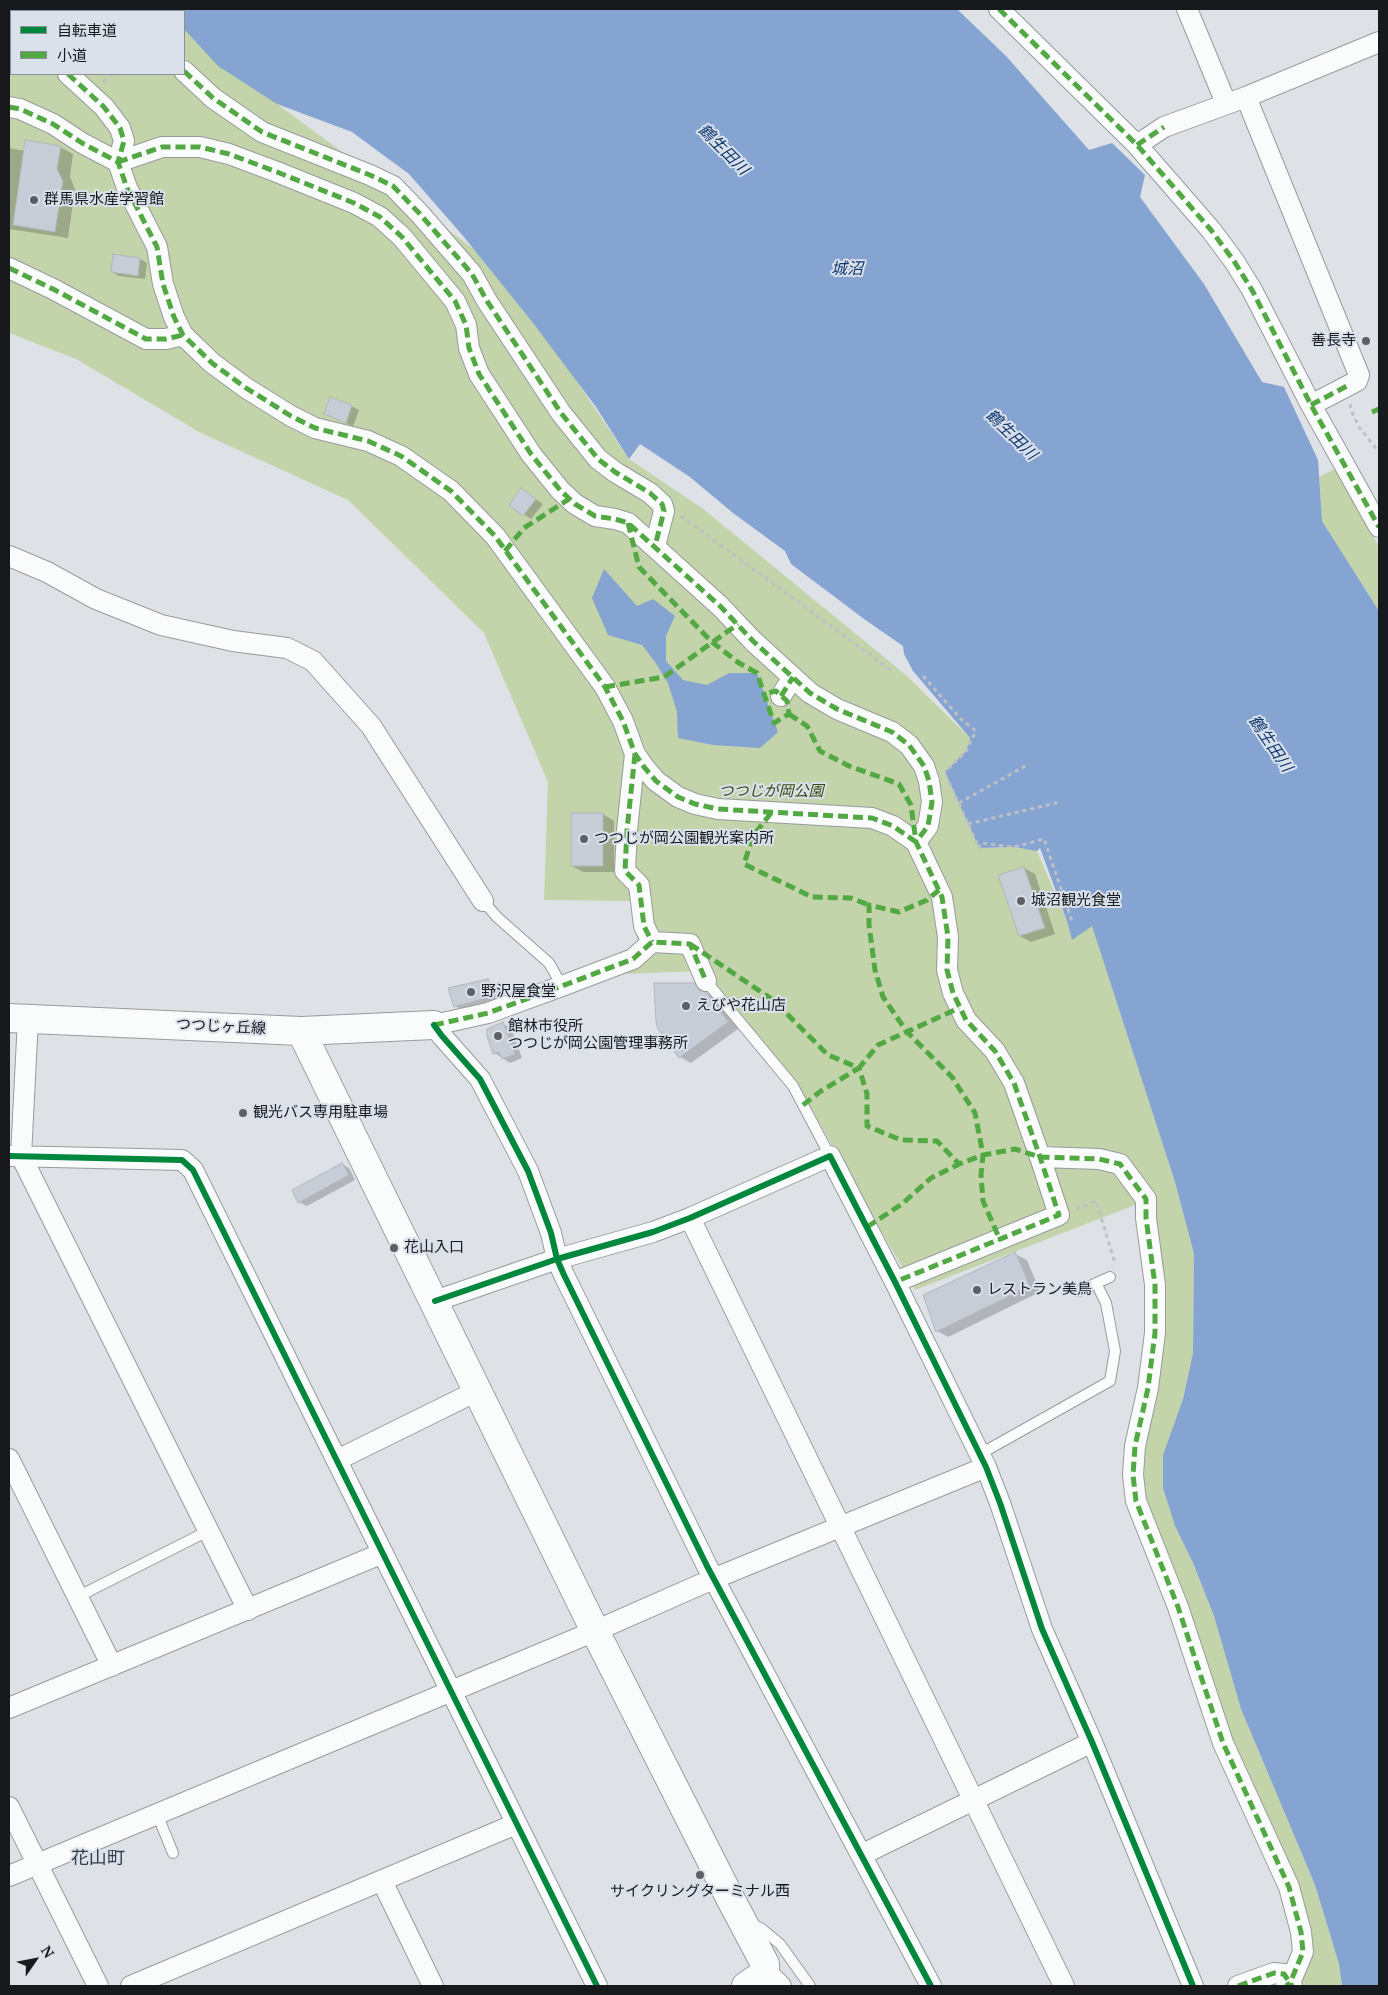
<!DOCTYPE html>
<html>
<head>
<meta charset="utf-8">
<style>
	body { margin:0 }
	#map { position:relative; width:1388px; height:1995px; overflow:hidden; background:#dee2e7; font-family:"Noto Serif","Noto Sans JP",serif }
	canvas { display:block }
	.frame { position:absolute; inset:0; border:10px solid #17191d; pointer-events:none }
	.legend { position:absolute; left:10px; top:10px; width:175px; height:65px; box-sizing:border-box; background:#dae1eb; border:1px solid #8c9199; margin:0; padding:6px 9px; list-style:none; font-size:15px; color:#17191d }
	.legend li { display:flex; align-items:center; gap:10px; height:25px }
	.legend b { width:25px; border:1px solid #8c9199 }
	.north { position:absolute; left:10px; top:1935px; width:50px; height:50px; -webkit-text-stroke:4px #dae1eb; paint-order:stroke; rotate:57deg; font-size:14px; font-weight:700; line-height:20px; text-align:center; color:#17191d }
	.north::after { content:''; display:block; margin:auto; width:18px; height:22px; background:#17191d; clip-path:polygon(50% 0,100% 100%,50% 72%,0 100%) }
</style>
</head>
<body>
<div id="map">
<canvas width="1388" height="1995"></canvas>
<div class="frame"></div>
<ul class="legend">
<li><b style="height:6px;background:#00873e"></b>自転車道</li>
<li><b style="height:6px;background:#52a943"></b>小道</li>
</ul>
<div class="north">N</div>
</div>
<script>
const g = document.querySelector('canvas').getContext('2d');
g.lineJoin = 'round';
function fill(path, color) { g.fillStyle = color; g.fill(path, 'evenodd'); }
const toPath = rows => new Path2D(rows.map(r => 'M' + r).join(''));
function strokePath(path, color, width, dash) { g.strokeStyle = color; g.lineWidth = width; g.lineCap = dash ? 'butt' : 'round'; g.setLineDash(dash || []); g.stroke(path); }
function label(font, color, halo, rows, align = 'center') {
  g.font = font + ' "Noto Serif","Noto Sans JP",serif'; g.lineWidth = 4; g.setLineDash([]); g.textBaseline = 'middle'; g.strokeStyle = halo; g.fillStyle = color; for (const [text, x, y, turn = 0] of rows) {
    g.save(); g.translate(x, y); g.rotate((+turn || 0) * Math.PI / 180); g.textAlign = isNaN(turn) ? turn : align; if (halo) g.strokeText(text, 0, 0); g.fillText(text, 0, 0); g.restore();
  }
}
fill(toPath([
	[9,9,177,9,180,11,11,11,11,74,184,74,184,15,277,104,501,269,629,459,702,508,906,675,970,738,966,751,945,772,979,848,1014,847,1037,851,1067,921,1072,939,1092,925,1175,1182,1194,1254,1193,1353,1163,1488,1175,1526,1193,1563,1214,1616,1241,1709,1315,1885,1339,1964,1342,1986,1297,1986,1310,1961,1140,1486,1143,1441,1158,1378,1143,1202,915,1290,798,1085,700,971,622,974,616,954,638,945,634,901,544,900,548,782,484,633,348,500,201,433,76,359,9,333],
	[1337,468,1379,547,1379,611,1322,521,1319,477]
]), '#c3d3aa');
fill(toPath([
	[170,9,957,9,1006,56,1089,150,1112,143,1145,175,1140,197,1204,284,1262,382,1284,387,1318,460,1322,521,1379,611,1379,1986,1342,1986,1339,1964,1315,1885,1241,1709,1214,1616,1193,1563,1175,1526,1163,1488,1163,1455,1183,1399,1193,1353,1194,1254,1175,1182,1092,926,1072,940,1067,921,1040,848,1037,851,1014,847,979,848,945,772,966,751,970,738,913,671,904,654,903,646,864,619,791,564,785,551,733,513,690,477,640,444,629,459,596,407,533,323,464,237,409,174,352,132,277,104,218,66,184,29,184,11,171,11],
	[604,569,637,606,653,599,675,616,666,636,666,661,683,680,707,685,729,673,757,673,778,732,760,748,713,745,678,738,677,712,668,683,655,662,642,645,608,635,592,598]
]), '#85a4d1');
fill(toPath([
	[60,147,73,154,70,177,75,189,68,238,9,229,9,148,25,151],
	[140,259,147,263,145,279,119,276,112,272],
	[351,406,359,410,353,426,325,414],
	[521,489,543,504,531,519,510,505],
	[603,814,614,821,614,872,583,872,572,866],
	[1024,868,1035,874,1055,934,1031,942,1020,936],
	[488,981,495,985,500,1000,463,1010,455,1006],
	[693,984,718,1000,738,1029,691,1063,680,1057],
	[503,1024,511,1028,522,1058,510,1063,495,1053],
	[342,1164,349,1168,355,1180,307,1206,299,1202],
	[1015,1254,1027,1260,1040,1292,948,1337,937,1331]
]), '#0003');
const building = toPath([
	[25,140,61,146,57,169,63,181,55,232,13,225,25,140],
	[113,254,140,258,138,276,111,272,113,254],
	[330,397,352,405,346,423,324,414,330,397],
	[521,488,536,499,523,516,509,505,521,488],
	[571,813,603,813,603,866,571,866,571,813],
	[1024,867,1045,928,1019,936,998,875,1024,867],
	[488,979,493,996,454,1007,448,988,488,979],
	[654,983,694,983,699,990,707,993,728,1022,679,1058,658,1029,656,1022,654,983],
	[503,1022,515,1054,502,1059,499,1052,493,1054,487,1036,487,1029,503,1022],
	[342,1163,349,1175,298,1203,292,1190,342,1163],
	[1015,1252,1030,1286,936,1332,923,1295,1015,1252]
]);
fill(building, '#c6cdd7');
strokePath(building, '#b4b7bb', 1);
const lane = toPath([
	[483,901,497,917,549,963,562,986],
	[706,981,793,1086,830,1156],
	[1079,1291,1110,1277],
	[980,1454,1110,1381,1115,1351,1106,1303,1096,1283],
	[77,1597,208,1531],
	[157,1814,173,1853],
	[750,1923,762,1929,780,1944,810,1986]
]);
const street = toPath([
	[10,9,12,11],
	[129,9,132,11],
	[999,9,1137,145,1211,230,1234,261,1252,290,1311,405,1379,527],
	[1187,9,1226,103],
	[184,71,213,98,262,132,370,175,393,186,420,214,472,274,487,301,561,413,598,459,615,472,650,493,662,504,664,511,655,546],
	[68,74,104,107,120,128,124,141,118,162],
	[1246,97,1359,375,1357,381,1311,405],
	[9,107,20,109,53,124,82,143,118,162,127,188,157,247,163,284,174,317,183,335,212,363,246,388,291,416,315,428,368,441,401,456,451,491,495,536,605,687,623,721,635,754,644,767,656,781,678,797,695,804,718,809,872,818,893,826,916,842,942,897,948,937,947,970,953,993,966,1020,995,1051,1014,1083,1040,1157,1059,1215,895,1282],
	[1137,145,1164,127,1246,97,1379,42],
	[118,162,162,147,200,147,229,154,277,172,354,203,380,217,402,237,455,301,466,325,469,348,479,374,531,454,560,490,575,504,595,516,615,519,628,523,721,607,753,641,810,693,837,709,892,732,909,745,924,766,929,781,932,802,928,826,916,842],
	[9,268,53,289,146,339,166,339,183,335],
	[9,556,47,572,96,599,161,625,233,641,287,648,313,661,371,726,483,901],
	[781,696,793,677],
	[635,754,627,830,625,871,639,885,644,926,652,942],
	[706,981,690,944,652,942,633,959,562,986,488,1013,434,1025,442,1036,480,1079,528,1171,551,1233,557,1259,564,1275,707,1566,931,1986],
	[28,1019,21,1156,248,1610],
	[9,1156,182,1160,193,1170,597,1986],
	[1040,1157,1099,1159,1120,1164,1146,1199,1146,1218,1155,1285,1155,1333,1148,1388,1135,1446,1133,1475,1136,1501,1178,1607,1223,1743,1289,1887,1301,1932,1303,1952,1290,1983,1286,1986],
	[690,1218,1064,1986],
	[435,1301,557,1259,653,1232,690,1218,830,1156,895,1282,986,1467,1000,1503,1042,1629,1092,1742,1193,1986],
	[9,1459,112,1666],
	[337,1460,477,1391],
	[9,1708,383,1553],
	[9,1807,98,1986],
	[861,1855,1092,1742],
	[9,1876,595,1631,713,1579,986,1467],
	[382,1881,433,1986],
	[765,1970,781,1986],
	[131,1986,516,1824],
	[1238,1986,1274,1973,1284,1974,1292,1986]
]);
const secondary = toPath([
	[9,1018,301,1031,434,1025],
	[301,1031,595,1631,729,1896,765,1964,765,1970,762,1975,746,1986]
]);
strokePath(lane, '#989a9e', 12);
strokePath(street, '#989a9e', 22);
strokePath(secondary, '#989a9e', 30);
strokePath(toPath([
	[107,9,108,11],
	[103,82,112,74],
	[1350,404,1352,412,1359,427,1379,452],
	[681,516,892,671],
	[923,676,961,719,976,731,966,751,945,772],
	[949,782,979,848,981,843,1014,847,1044,839,1072,921],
	[959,803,1029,764],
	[968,824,1060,802],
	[1076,1209,1096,1201,1114,1260,1113,1265]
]), '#c0c0c3', 3, [4, 4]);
strokePath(lane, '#fafbfb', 10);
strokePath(street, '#fafbfb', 20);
strokePath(secondary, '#fafbfb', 28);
strokePath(toPath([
	[10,9,12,11],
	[129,9,132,11],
	[999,9,1137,145,1211,230,1234,261,1252,290,1311,405,1379,527],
	[184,71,213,98,262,132,370,175,393,186,420,214,472,274,487,301,561,413,598,459,615,472,650,493,662,504,664,511,655,546],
	[68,74,104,107,120,128,124,141,118,162],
	[9,107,20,109,53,124,82,143,118,162,127,188,157,247,163,284,174,317,183,335,212,363,246,388,291,416,315,428,368,441,401,456,451,491,495,536,605,687,623,721,635,754,644,767,656,781,678,797,695,804,718,809,872,818,893,826,916,842],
	[1137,145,1164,127],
	[118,162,162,147,200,147,229,154,277,172,354,203,380,217,402,237,455,301,466,325,469,348,479,374,531,454,560,490,575,504,595,516,615,519,628,523,721,607,753,641,810,693,837,709,892,732,909,745,924,766,929,781,932,802,928,826,916,842],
	[9,268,53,289,146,339,166,339,183,335],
	[1311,405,1347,386],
	[1372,412,1379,409],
	[628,523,639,567,712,642,739,663,757,673,764,694,774,723,789,714,787,701,776,691,764,694],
	[505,551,524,528,569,499],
	[605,687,664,677,738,624],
	[781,696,793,677],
	[789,714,807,726,820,751,849,766,899,784,911,805,916,842,942,897,948,937,947,970,953,993,966,1020,995,1051,1014,1083,1040,1157,1059,1215,895,1282],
	[635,754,627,830,625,871,639,885,644,926,652,942],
	[771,813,753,836,744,864,812,897,851,898,869,905],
	[939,890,927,900,899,912,869,905,869,925,875,970,883,997,907,1032,952,1077,975,1113,983,1155,981,1175,983,1201,1000,1240],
	[690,944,773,1000,828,1055,859,1068,878,1045,959,1008],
	[434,1025,488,1013,562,986,633,959,652,942,690,944,706,981],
	[803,1105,821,1091,859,1068,867,1094,867,1126,901,1140,937,1141,959,1164,983,1155,1015,1149,1040,1157,1099,1159,1120,1164,1146,1199,1146,1218,1155,1285,1155,1333,1148,1388,1135,1446,1133,1475,1136,1501,1178,1607,1223,1743,1289,1887,1301,1932,1303,1952,1290,1983,1286,1986],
	[867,1227,902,1204,931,1178,959,1164],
	[1238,1986,1274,1973,1284,1974,1292,1986]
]), '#52a943', 5, [10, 5]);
strokePath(toPath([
	[434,1025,442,1036,480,1079,528,1171,551,1233,557,1259,564,1275,707,1566,931,1986],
	[9,1156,182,1160,193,1170,597,1986],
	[435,1301,557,1259,653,1232,690,1218,830,1156,895,1282,986,1467,1000,1503,1042,1629,1092,1742,1193,1986]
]), '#00873e', 6);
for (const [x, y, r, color] of [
	[34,200,5,"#5d5f64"],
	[1366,341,5,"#5d5f64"],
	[584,839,5,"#5d5f64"],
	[1021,901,5,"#5d5f64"],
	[471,992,5,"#5d5f64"],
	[686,1006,5,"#5d5f64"],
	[498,1036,5,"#5d5f64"],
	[243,1113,5,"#5d5f64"],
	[394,1248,5,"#5d5f64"],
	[977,1290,5,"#5d5f64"],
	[700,1875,5,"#5d5f64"]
]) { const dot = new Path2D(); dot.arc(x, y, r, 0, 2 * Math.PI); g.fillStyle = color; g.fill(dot); strokePath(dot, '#dae1eb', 2); }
label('15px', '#17191d', '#dae1eb', [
	["群馬県水産学習館",44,200],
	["善長寺",1356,341,"right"],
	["つつじが岡公園観光案内所",594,839],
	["城沼観光食堂",1031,901],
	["野沢屋食堂",481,992],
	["えびや花山店",696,1006],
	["館林市役所",508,1027],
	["つつじが岡公園管理事務所",508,1044],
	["観光バス専用駐車場",253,1113],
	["花山入口",404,1248],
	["レストラン美鳥",987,1290],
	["サイクリングターミナル西",700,1892,"center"]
], 'left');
label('italic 15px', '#38470c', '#dae1eb', [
	["つつじが岡公園",771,792]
]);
label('15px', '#17191d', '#dae1eb', [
	["つつじヶ丘線",221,1027,3]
]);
label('italic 16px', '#0e3771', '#dae1eb', [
	["鶴生田川",723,150,45],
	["城沼",847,269],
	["鶴生田川",1011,435,44],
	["鶴生田川",1270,744,56]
]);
label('18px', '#363b43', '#dae1eb', [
	["花山町",98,1859]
]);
</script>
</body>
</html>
